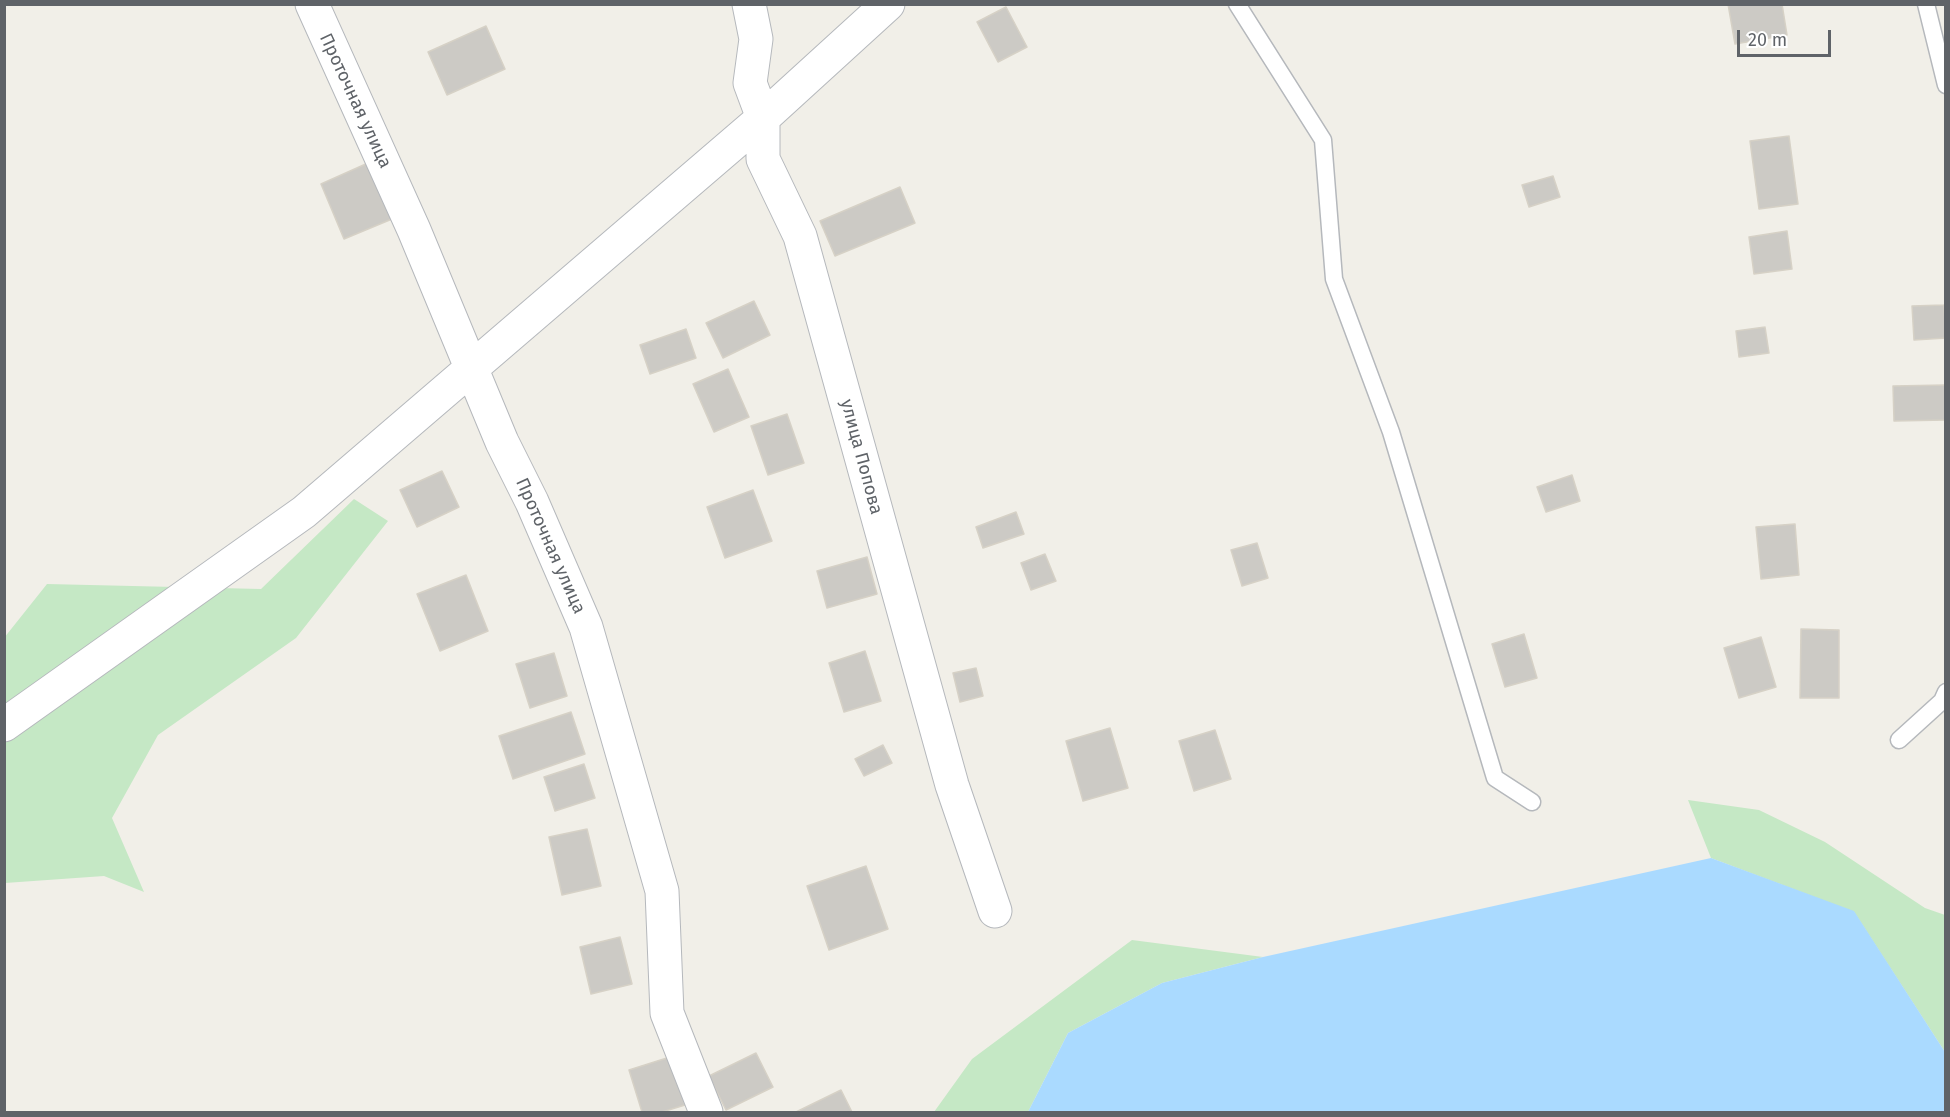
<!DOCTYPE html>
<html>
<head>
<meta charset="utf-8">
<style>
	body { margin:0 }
	#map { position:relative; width:1950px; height:1117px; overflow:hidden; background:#f1efe8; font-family:"Fira Sans",sans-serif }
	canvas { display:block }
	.frame { position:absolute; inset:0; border:6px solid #5f6368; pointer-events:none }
	.scale { position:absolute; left:1737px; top:30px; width:94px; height:27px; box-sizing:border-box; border:3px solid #5f6368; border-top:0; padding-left:8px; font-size:18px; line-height:21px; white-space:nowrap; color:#5f6368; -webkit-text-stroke:4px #fff; paint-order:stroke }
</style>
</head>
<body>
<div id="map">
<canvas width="1950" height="1117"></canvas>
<div class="frame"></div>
<div class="scale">20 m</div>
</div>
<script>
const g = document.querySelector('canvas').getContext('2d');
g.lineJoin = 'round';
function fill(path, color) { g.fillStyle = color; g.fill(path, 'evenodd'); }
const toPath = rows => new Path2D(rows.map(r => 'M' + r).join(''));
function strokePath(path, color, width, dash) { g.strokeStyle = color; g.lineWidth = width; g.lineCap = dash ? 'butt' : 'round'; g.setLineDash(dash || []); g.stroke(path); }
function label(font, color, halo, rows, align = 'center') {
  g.font = font + ' "Fira Sans",sans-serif'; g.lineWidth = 5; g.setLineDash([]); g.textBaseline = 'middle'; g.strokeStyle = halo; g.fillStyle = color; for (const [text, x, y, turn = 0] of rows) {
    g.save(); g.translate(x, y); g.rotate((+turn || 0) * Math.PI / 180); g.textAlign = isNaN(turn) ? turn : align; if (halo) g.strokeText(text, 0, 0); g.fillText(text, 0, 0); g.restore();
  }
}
fill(toPath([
	[354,499,388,521,296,638,158,735,112,818,144,892,104,876,5,883,4,638,47,584,261,589],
	[1688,800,1759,810,1825,842,1925,908,1945,915,1945,1052,1854,912,1711,858],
	[1132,940,1263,957,1162,983,1068,1033,1028,1112,934,1112,972,1059]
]), '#c5e8c5');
fill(toPath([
	[1711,858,1854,911,1945,1052,1945,1112,1028,1112,1068,1033,1162,983,1263,957]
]), '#aadaff');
const building = toPath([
	[1728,4,1782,4,1787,35,1735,44,1728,4],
	[1006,7,1027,47,998,62,977,22,1006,7],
	[486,26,505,69,447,95,428,52,486,26],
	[1789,136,1798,204,1759,209,1750,141,1789,136],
	[368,163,392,219,344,239,321,184,368,163],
	[1553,176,1560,197,1529,207,1522,185,1553,176],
	[900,187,915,223,835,256,820,221,900,187],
	[1787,231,1792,269,1754,274,1749,237,1787,231],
	[754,301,770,335,723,358,706,323,754,301],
	[1944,305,1946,338,1914,340,1912,306,1944,305],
	[1765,327,1769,353,1739,357,1736,331,1765,327],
	[686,329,696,358,650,374,640,345,686,329],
	[728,369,749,417,714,432,693,384,728,369],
	[1946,385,1946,420,1894,421,1893,386,1946,385],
	[787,414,804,463,768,475,751,426,787,414],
	[442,471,459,507,417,527,400,490,442,471],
	[1572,475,1580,501,1546,512,1537,487,1572,475],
	[753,490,772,541,725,558,707,507,753,490],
	[1016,512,1024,534,983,548,976,527,1016,512],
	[1795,524,1799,575,1761,579,1756,527,1795,524],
	[1257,543,1268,578,1242,586,1231,550,1257,543],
	[1045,554,1056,581,1031,590,1021,563,1045,554],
	[867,557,877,594,827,608,817,571,867,557],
	[466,575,488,631,440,651,417,594,466,575],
	[1801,629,1839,630,1839,698,1800,698,1801,629],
	[1524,634,1537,678,1505,687,1492,644,1524,634],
	[1761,637,1776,687,1739,698,1724,648,1761,637],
	[865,651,881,701,844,712,829,663,865,651],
	[554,653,567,696,530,708,516,664,554,653],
	[976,668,983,696,960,702,953,673,976,668],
	[571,712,585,754,513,779,499,736,571,712],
	[1110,728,1128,788,1083,801,1066,741,1110,728],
	[1215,730,1231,779,1194,791,1179,741,1215,730],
	[883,745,892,763,864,776,855,759,883,745],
	[584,764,595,798,555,811,544,777,584,764],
	[587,829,601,886,562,895,549,837,587,829],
	[866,866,888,929,829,950,807,886,866,866],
	[620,937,632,984,591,994,580,947,620,937],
	[756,1053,773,1087,726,1110,709,1076,756,1053],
	[670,1057,685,1105,662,1112,642,1112,629,1070,670,1057],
	[841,1090,852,1112,796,1112,841,1090]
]);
fill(building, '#cccac5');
strokePath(building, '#d6d1c6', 1.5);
const lane = toPath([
	[1237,4,1323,140,1334,279,1391,432,1495,778,1532,802],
	[1926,4,1946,85],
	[1899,740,1942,701,1946,692]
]);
const street = toPath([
	[312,4,414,230,502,442,532,502,586,627,662,891,667,1013,706,1112],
	[749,4,756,39,750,83,763,118,763,159,800,236,952,785,995,911],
	[4,725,304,512,763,118,888,4]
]);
strokePath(lane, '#b5b8bc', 19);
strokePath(street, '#b5b8bc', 35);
strokePath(lane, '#fff', 16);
strokePath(street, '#fff', 33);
label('18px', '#5f6368', '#fff', [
	["Проточная улица",355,101,65],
	["улица Попова",861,457,75],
	["Проточная улица",550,546,66]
]);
</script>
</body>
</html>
